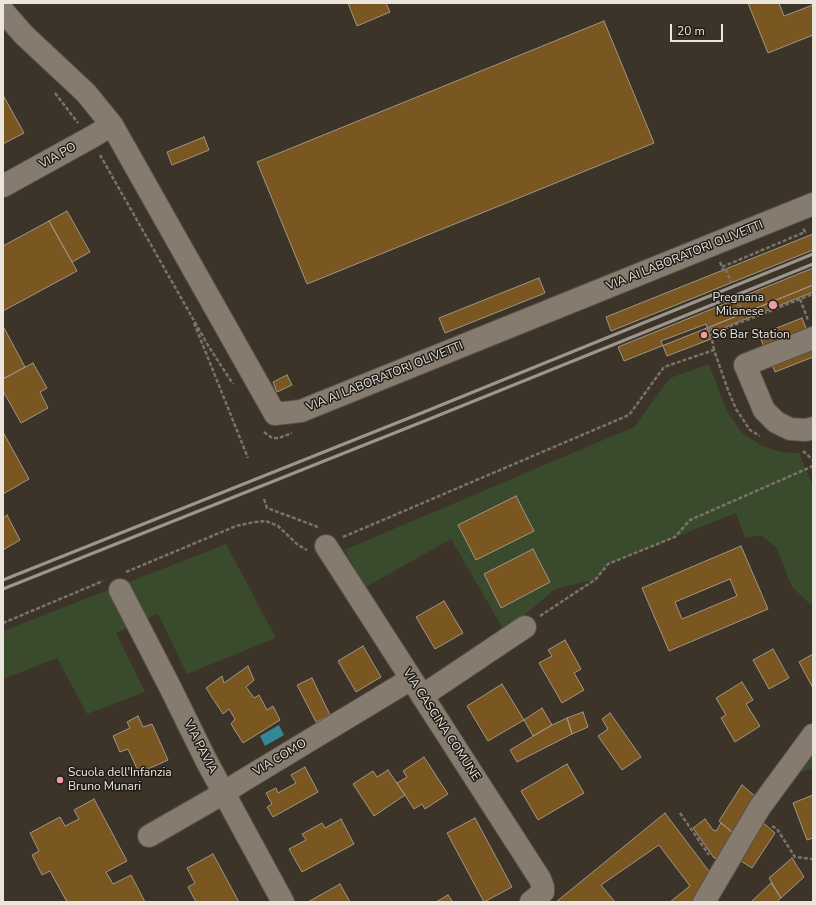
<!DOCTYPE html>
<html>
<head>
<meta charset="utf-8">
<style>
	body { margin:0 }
	#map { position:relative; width:816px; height:905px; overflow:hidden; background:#3c3428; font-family:"Nunito Sans",sans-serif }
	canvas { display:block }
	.frame { position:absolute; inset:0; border:4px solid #ebe5de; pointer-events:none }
	.scale { position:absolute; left:670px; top:24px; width:53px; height:18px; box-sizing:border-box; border:2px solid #ebe5de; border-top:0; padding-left:5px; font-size:12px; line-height:14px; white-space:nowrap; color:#ebe5de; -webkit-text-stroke:3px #201c17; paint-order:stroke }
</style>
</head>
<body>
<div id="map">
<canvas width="816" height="905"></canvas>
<div class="frame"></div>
<div class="scale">20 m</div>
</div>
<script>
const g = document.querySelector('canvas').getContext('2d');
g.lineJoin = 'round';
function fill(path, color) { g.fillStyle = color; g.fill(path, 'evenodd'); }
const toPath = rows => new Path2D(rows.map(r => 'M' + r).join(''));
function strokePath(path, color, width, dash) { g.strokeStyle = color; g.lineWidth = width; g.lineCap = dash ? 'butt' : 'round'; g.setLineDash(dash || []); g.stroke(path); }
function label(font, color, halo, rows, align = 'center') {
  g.font = font + ' "Nunito Sans",sans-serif'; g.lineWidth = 3; g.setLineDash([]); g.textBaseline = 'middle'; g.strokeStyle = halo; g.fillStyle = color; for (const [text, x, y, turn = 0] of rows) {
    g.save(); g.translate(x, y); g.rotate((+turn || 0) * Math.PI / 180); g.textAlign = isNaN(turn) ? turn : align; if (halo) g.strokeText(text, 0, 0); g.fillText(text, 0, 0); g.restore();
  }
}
fill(toPath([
	[709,364,727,411,742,433,762,446,782,452,799,453,813,486,813,603,810,604,792,587,776,547,761,535,745,538,736,513,608,564,596,579,555,589,505,632,451,539,366,587,344,550,634,427,670,378],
	[226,544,276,638,187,674,158,614,116,633,145,692,87,714,57,658,3,679,3,631],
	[813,751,813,768,795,774]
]), '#3a4a2c');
fill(toPath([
	[279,725,284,735,265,746,260,736]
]), '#328995');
const building = toPath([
	[348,3,386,3,390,12,357,26,348,3],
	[748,3,779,3,784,16,813,5,813,35,768,53,748,3],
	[604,21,654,143,307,284,257,162,604,21],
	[3,95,24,133,3,144,3,95],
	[204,137,209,150,172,165,167,152,204,137],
	[67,211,90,252,72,262,49,221,67,211],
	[49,221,77,271,3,311,3,246,49,221],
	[813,234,813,250,611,331,606,317,813,234],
	[813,268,813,285,697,332,624,361,618,347,813,268],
	[539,278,545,293,445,333,439,318,539,278],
	[813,285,813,292,713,332,710,327,813,285],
	[802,318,808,333,765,349,759,335,802,318],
	[706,324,711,339,667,356,661,341,706,324],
	[3,326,25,367,3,379,3,326],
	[813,344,813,357,775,372,769,357,813,344],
	[33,363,47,388,40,392,48,408,21,423,3,391,3,379,33,363],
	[287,375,292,385,277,392,273,382,287,375],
	[3,432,29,479,3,494,3,432],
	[516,496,534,531,476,560,458,525,516,496],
	[7,515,20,540,3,550,3,518,7,515],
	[741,546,768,609,669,651,642,588,741,546],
	[730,579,737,596,682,619,675,602,730,579],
	[533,549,550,582,501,608,484,574,533,549],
	[444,601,463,633,435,649,416,617,444,601],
	[565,640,581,669,574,673,584,690,562,703,539,663,552,656,548,650,565,640],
	[363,646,381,677,356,692,338,661,363,646],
	[773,649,789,678,769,689,753,660,773,649],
	[813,654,813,688,799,662,813,654],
	[248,666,254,680,246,687,254,698,259,695,267,710,273,706,280,720,243,743,231,724,235,719,229,709,223,714,206,688,222,676,224,683,248,666],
	[312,678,330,715,316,722,297,685,312,678],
	[742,682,753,700,746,704,760,726,735,742,721,718,726,715,716,698,742,682],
	[502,684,524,720,488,741,467,706,502,684],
	[542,708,552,725,533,736,524,720,542,708],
	[583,712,588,727,572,734,567,718,583,712],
	[610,713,641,757,622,770,598,736,608,729,602,719,610,713],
	[138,716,143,727,152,724,168,760,139,773,128,749,120,752,113,736,130,728,127,722,138,716],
	[567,718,572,734,517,762,510,750,552,725,567,718],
	[424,757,448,794,425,809,422,804,414,809,397,783,407,777,403,771,424,757],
	[567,764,584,793,538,820,521,791,567,764],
	[305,767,318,792,273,817,267,807,272,804,266,793,276,788,278,793,296,783,291,775,305,767],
	[388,770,405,795,374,816,353,784,373,771,377,777,388,770],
	[742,785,756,797,733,833,719,821,742,785],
	[813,795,813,838,807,840,793,803,813,795],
	[94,799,127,861,106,872,113,884,131,875,145,902,67,902,50,871,42,875,32,855,39,851,30,833,60,817,65,826,79,819,74,810,94,799],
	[665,813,711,874,697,902,670,902,690,886,659,845,601,885,615,902,556,902,665,813],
	[475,818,512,887,484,902,447,833,475,818],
	[341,819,354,844,302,872,289,849,306,840,302,834,322,823,325,828,341,819],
	[705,819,713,830,716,831,721,823,733,833,717,858,714,858,693,828,705,819],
	[760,820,775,833,752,868,736,858,760,820],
	[213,854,239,902,196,902,188,887,195,883,187,868,213,854],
	[792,858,804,877,781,898,769,878,792,858],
	[771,883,781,898,776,902,751,902,771,883],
	[340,884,350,902,308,902,340,884],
	[448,895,453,902,436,902,448,895]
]);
fill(building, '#7a5621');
strokePath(building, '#a09689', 1);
const minor = toPath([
	[3,11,24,35,86,93,112,125,275,414,301,411,813,204],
	[3,186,90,138,112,125],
	[813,338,745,365,764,410,776,422,790,429,806,430,813,428],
	[326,546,540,879,543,887,543,892,531,902],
	[120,590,170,687,207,762,283,902],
	[422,696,525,627],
	[149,836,224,793,239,783,411,679],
	[704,902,760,807,813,735]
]);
strokePath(minor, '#575046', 24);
strokePath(toPath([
	[55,93,78,123],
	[100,155,209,347,233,384],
	[720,262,724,272,727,271,731,283],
	[722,267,805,232,803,228],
	[737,299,742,312,739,313,743,322],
	[800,299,808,320],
	[194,323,248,458],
	[709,328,711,334],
	[714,350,711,334,813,294],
	[264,432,272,438,279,438,292,433],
	[803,451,813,460],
	[264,499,267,508,310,524,316,526,318,529],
	[343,537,629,415,664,367,714,350,728,390,736,409,750,430,760,436],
	[126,572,236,526,254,522,266,521,278,526,298,545,307,550],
	[540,616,596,579,608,564,675,537,690,520,813,466],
	[3,623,103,581],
	[680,813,709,855],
	[772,826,777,829,795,857,813,859]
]), '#7b7369', 2.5, [4, 2]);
strokePath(minor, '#857b6e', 22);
strokePath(toPath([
	[3,580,424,412,813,254],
	[3,589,427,420,813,264]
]), '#9d968d', 3);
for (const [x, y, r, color] of [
	[773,305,5,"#f49aa4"],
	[704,335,4,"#f49aa4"],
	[60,780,4,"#f49aa4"]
]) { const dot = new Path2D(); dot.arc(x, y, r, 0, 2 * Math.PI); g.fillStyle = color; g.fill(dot); strokePath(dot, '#201c17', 1.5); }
label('12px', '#ebe5de', '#201c17', [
	["VIA PO",58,156,-29],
	["VIA AI LABORATORI OLIVETTI",685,256,-22],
	["VIA AI LABORATORI OLIVETTI",385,377,-22],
	["VIA CASCINA COMUNE",441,725,57],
	["VIA PAVIA",200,747,63],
	["VIA COMO",280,758,-31]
]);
label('12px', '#ebe5de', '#201c17', [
	["Pregnana",764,298,"right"],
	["Milanese",764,312,"right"],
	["S6 Bar Station",712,335],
	["Scuola dell'Infanzia",68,773],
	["Bruno Munari",68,787]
], 'left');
</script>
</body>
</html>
